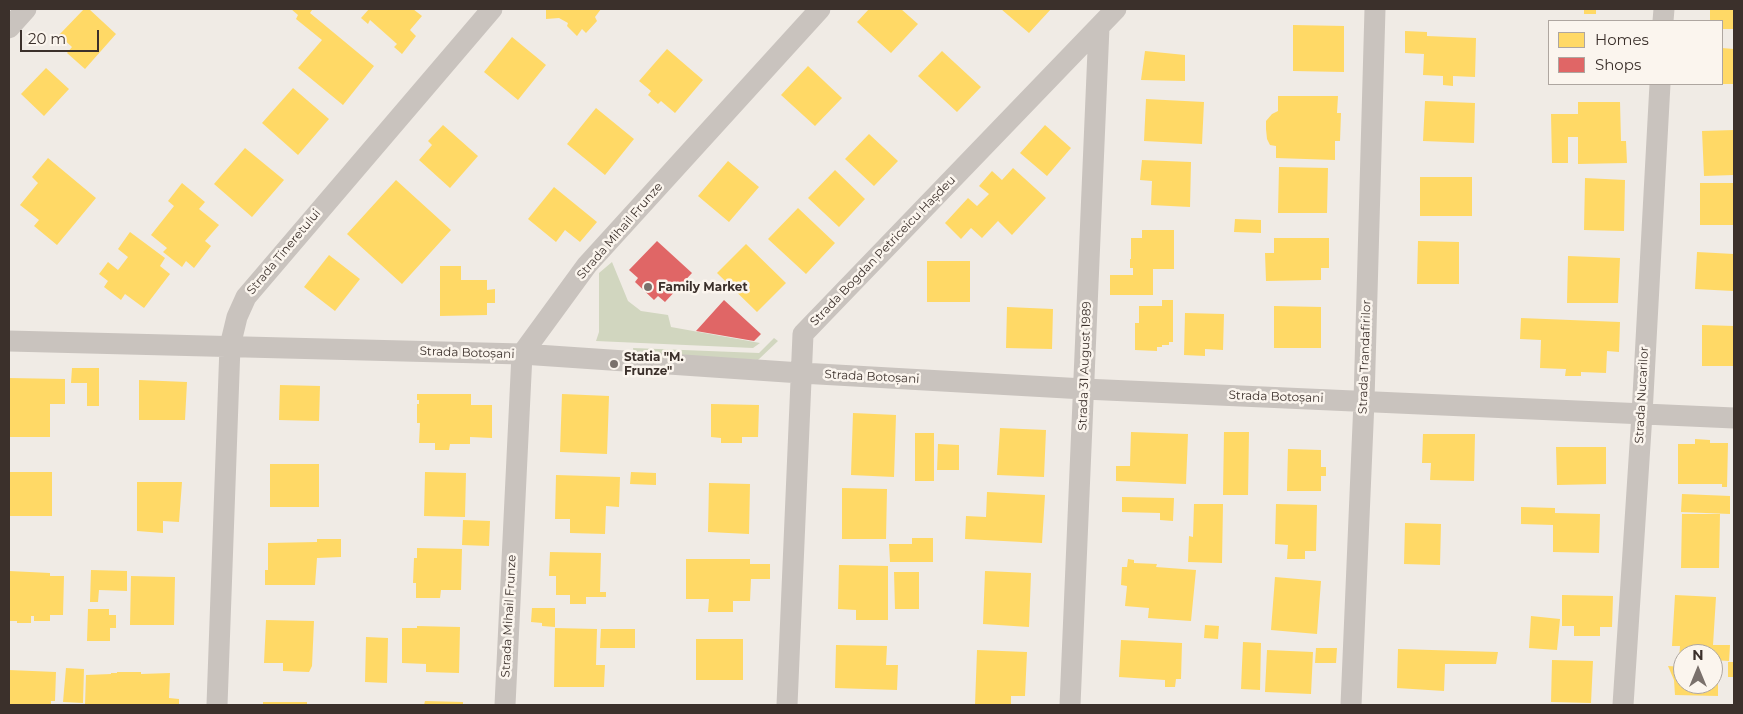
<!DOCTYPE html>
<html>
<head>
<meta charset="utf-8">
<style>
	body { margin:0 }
	#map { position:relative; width:1743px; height:714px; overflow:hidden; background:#f0ebe5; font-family:Montserrat,sans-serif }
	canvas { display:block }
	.frame { position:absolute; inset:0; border:10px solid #3b302b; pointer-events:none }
	.legend { position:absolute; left:1548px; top:20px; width:175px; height:65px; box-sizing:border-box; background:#fbf5ee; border:1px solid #aea6a0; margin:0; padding:6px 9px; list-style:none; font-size:15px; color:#3b302b }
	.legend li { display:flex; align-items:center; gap:10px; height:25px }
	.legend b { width:25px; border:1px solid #aea6a0 }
	.north { position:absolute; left:1673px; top:644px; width:50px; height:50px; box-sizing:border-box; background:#fbf5ee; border:1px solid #aea6a0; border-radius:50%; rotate:0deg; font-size:14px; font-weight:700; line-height:20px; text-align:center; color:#3b302b }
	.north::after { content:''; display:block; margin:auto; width:18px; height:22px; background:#7a716c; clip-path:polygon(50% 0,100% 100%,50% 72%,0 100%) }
	.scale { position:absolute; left:20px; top:30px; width:79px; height:22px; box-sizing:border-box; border:2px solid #3b302b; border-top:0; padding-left:6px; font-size:15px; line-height:18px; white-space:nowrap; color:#3b302b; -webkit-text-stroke:4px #fbf5ee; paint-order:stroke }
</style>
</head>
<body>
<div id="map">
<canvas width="1743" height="714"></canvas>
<div class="frame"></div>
<ul class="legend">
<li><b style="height:14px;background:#ffd966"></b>Homes</li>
<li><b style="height:14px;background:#e06666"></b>Shops</li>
</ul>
<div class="north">N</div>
<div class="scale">20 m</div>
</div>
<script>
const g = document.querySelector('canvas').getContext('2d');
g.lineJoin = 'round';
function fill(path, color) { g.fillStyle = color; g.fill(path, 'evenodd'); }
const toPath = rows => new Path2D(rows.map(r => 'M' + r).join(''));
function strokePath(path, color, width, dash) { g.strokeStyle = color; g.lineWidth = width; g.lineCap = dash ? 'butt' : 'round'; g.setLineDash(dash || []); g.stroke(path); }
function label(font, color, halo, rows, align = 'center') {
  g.font = font + ' Montserrat,sans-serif'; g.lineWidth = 5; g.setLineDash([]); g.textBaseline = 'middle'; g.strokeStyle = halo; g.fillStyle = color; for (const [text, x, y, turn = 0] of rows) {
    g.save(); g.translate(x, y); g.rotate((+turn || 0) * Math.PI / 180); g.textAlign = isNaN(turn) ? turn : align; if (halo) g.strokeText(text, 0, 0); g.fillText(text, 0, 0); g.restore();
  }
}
fill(toPath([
	[612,262,628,301,641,311,668,315,671,327,760,343,753,348,596,341,599,332,599,273],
	[774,338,778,341,758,360,634,353,633,348,759,353]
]), '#d1d6bf');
fill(toPath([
	[84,9,89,9,116,34,85,69,67,53,72,47,59,35],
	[291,9,310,9,312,10,310,13,374,66,343,105,298,68,322,40,296,19,298,15],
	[369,9,413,9,422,16,410,30,416,36,402,54,394,47,397,44,370,20,368,24,361,18],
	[546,9,601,9,595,17,597,21,586,33,582,29,577,36,567,26,568,23,559,18,546,19],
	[869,9,901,9,918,24,891,53,857,22],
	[1001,9,1051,9,1029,33],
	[1584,9,1596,9,1596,14,1584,14],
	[1710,9,1734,9,1734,29,1722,29,1722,21,1710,21],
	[1293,25,1344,26,1344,72,1293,71],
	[1405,31,1427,32,1427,36,1476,38,1475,77,1453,76,1453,86,1443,85,1443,76,1423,75,1424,54,1405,53],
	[512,37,546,65,518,100,484,72],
	[1722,48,1734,49,1734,84,1722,84],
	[667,49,703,80,675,113,661,101,658,104,648,95,651,91,639,81],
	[942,51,981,87,957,112,918,76],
	[1145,51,1185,55,1185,81,1141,80],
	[808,66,842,98,815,126,781,95],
	[46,68,69,89,44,116,21,94],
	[293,88,329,119,298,155,262,123],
	[1278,96,1338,96,1337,113,1341,113,1340,141,1335,141,1335,160,1276,158,1276,146,1270,145,1267,139,1266,129,1266,121,1272,114,1278,111],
	[1146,99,1204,102,1202,144,1144,141],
	[1425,101,1475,103,1474,143,1423,141],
	[1578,102,1620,102,1621,141,1626,141,1627,163,1578,164,1578,137,1568,137,1568,163,1552,163,1551,114,1578,114],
	[596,108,634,139,605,175,567,144],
	[443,125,478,156,450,188,419,160,432,145,428,141],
	[1045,125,1071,148,1047,176,1020,153],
	[1734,130,1734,175,1704,176,1702,131],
	[869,134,898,161,874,186,845,159],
	[245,148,284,180,252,217,214,184],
	[48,158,96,198,57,245,34,226,39,220,20,205,38,183,32,177],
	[1142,160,1191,162,1190,207,1151,205,1152,181,1140,180],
	[728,161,759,187,729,222,698,196],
	[1279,167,1328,168,1327,213,1278,213],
	[1013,168,1046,198,1012,235,998,221,982,238,971,228,961,239,945,223,968,198,977,206,989,194,979,186,992,171,1002,180],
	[835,170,865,199,839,227,808,198],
	[1420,177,1472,177,1472,216,1420,216],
	[1585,178,1625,180,1624,231,1584,230],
	[396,180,451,230,402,284,347,234],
	[182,183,205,202,199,209,219,225,205,241,211,246,194,268,186,261,182,267,163,252,167,248,151,235,174,206,168,201],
	[1700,183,1734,183,1734,225,1700,225],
	[554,187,597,222,580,242,565,230,556,242,528,219],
	[798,208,835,243,806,274,768,239],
	[1235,219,1261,220,1261,233,1234,232],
	[1142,230,1174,230,1174,269,1153,269,1153,295,1110,295,1110,275,1133,275,1133,268,1130,268,1130,259,1131,259,1131,238,1142,238],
	[130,232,165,258,160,266,170,274,144,308,125,294,121,300,104,287,108,281,99,274,108,262,118,270,128,257,118,249],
	[1274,238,1329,238,1329,268,1321,268,1321,280,1266,281,1265,253,1274,253],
	[1418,241,1459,242,1459,284,1417,284],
	[746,244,786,283,757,312,717,273],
	[1697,252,1734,254,1733,291,1695,289],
	[329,255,360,279,335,311,304,287],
	[1568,256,1620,258,1618,303,1567,303],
	[927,261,970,261,970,302,927,302],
	[440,266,461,266,461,280,487,280,487,290,495,289,495,303,487,303,487,315,440,316],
	[1162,300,1173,300,1173,342,1169,342,1169,345,1162,345,1162,347,1157,347,1157,351,1135,350,1135,323,1139,323,1139,306,1162,306],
	[1274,306,1321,307,1321,348,1274,348],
	[1007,307,1053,309,1052,349,1006,348],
	[1185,313,1224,314,1223,350,1205,349,1205,356,1184,355],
	[1521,318,1620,322,1619,352,1607,351,1606,373,1581,372,1581,376,1565,376,1566,369,1540,368,1541,340,1520,339],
	[1702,325,1734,326,1734,366,1702,366],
	[72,368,99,368,99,406,87,406,87,383,71,383],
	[9,378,65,379,65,404,50,404,50,437,9,437],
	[139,380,187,382,185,420,139,420],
	[280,385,320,386,319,421,279,420],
	[417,394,471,394,471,405,492,405,492,438,470,437,470,444,450,444,449,450,435,450,435,443,419,443,420,423,417,423,417,404,419,404,419,400,417,400],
	[562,394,609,396,607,454,560,452],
	[711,404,759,405,758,437,742,437,742,443,721,443,721,438,711,437],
	[853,413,896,415,894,477,851,475],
	[1000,428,1046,430,1044,477,997,475],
	[1131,432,1188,434,1186,484,1116,481,1116,466,1130,466],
	[1224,432,1249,432,1248,495,1223,495],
	[915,433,934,433,934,481,915,481],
	[1423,434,1475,434,1474,481,1430,480,1431,463,1422,463],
	[1695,439,1710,440,1710,443,1728,443,1727,487,1722,487,1722,484,1678,484,1678,444,1695,444],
	[938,444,959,445,959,470,937,470],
	[1556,447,1606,447,1606,484,1557,485],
	[1288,449,1321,450,1321,467,1326,467,1326,476,1321,476,1321,491,1287,491],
	[270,464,319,464,319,507,270,507],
	[9,472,52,472,52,516,9,516],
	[425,472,466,473,465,517,424,516],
	[631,472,656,473,656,485,630,484],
	[556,475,620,477,619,507,606,506,605,534,570,533,570,519,555,519],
	[137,482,182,482,179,522,163,521,163,533,137,531],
	[709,483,750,484,749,534,708,532],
	[842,488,887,489,886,539,842,539],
	[987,492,1045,495,1042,543,965,539,966,516,986,517],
	[1682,494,1730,496,1730,514,1681,512],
	[1122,497,1174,498,1173,521,1160,520,1160,513,1122,512],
	[1194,504,1223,504,1222,563,1188,562,1189,536,1193,537],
	[1276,504,1317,505,1316,551,1305,551,1305,559,1287,559,1288,545,1275,544],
	[1521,507,1555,508,1555,513,1600,514,1599,553,1553,552,1553,525,1521,524],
	[1682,514,1720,514,1719,568,1681,568],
	[463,520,490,521,489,546,462,545],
	[1405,523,1441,524,1440,565,1404,564],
	[912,538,933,538,933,562,890,562,889,544,912,544],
	[317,539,341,539,341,557,317,558,315,585,265,585,265,570,268,570,268,543,317,542],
	[417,548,462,549,461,590,441,590,440,598,416,598,416,583,413,583,414,558,417,558],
	[550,552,601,553,600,592,606,592,606,597,586,597,586,604,570,604,570,595,556,595,556,576,549,576],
	[686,559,750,559,750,564,770,564,770,579,751,579,750,601,733,601,733,612,708,612,709,599,686,599],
	[1128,559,1134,560,1134,563,1157,564,1156,567,1196,570,1191,621,1148,618,1149,608,1125,606,1127,586,1121,585,1122,567,1127,567],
	[839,565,888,566,888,620,856,620,856,610,838,609],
	[91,570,127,571,127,591,99,590,98,602,90,602],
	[9,571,50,573,50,576,64,576,63,615,50,615,50,621,34,621,34,616,31,616,31,623,17,623,17,621,9,621],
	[985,571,1031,573,1029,627,983,624],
	[894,572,919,572,919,609,895,609],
	[131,576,175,577,174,625,130,625],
	[1275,577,1321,581,1317,634,1271,630],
	[1562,595,1613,596,1612,627,1600,627,1600,636,1574,636,1574,626,1562,626],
	[1675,595,1716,597,1713,645,1730,645,1729,661,1713,660,1713,654,1683,654,1683,659,1679,659,1680,646,1672,646],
	[532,608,555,608,555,627,542,626,542,623,531,622],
	[88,609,109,609,109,615,116,615,116,628,110,628,110,641,87,641],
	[1531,616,1560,619,1557,650,1529,648],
	[266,620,314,621,312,666,309,672,283,671,283,663,264,663],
	[1205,625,1219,626,1218,639,1204,638],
	[417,626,460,627,459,673,426,672,426,664,402,663,402,628,417,628],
	[555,628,597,629,596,665,605,665,604,687,554,687],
	[601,629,635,629,635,648,600,648],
	[366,637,388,638,387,683,365,682],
	[696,639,743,639,743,680,696,680],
	[1121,640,1182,643,1181,679,1176,679,1175,687,1165,687,1165,680,1119,677],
	[1243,642,1261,643,1260,690,1241,689],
	[836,645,887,646,886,665,898,665,897,690,835,688],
	[1316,648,1337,648,1336,663,1315,663],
	[1398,649,1498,652,1496,664,1445,664,1444,691,1397,688],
	[977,650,1027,652,1025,696,1011,696,1011,705,975,705],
	[1267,650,1313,652,1311,694,1265,692],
	[1552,660,1593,661,1591,703,1551,702],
	[1728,662,1734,662,1734,677,1728,677],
	[1668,666,1683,667,1683,684,1713,684,1713,668,1718,669,1718,696,1675,695,1674,680],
	[66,668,84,669,83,703,63,702],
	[9,670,56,672,55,701,51,701,51,705,9,705],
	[117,672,141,672,141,674,170,673,169,698,179,699,179,705,85,705,86,675,111,674,111,673,117,673],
	[425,701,463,702,463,705,424,705],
	[263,702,307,702,307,705,263,705]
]), '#ffd966');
fill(toPath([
	[657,241,692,273,665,302,658,296,654,300,635,282,638,278,629,270],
	[724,300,761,334,754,341,696,331]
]), '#e06666');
strokePath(toPath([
	[1663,21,1664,9],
	[9,28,26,9],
	[9,341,522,354,801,373,1084,389,1734,418],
	[217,705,230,346,237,317,246,297,492,9],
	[505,705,522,354,587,265,820,9],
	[787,705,803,334,1116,9],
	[1070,705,1099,27],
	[1351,705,1364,401,1375,9],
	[1623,705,1642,414,1660,84]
]), '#c9c3be', 21);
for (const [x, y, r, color] of [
	[648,287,5,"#7a716c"],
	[614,364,5,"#7a716c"]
]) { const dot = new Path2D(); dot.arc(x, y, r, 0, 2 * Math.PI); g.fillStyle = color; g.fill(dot); strokePath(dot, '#fbf5ee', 2); }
label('12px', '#3b302b', '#fbf5ee', [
	["Strada Mihail Frunze",620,231,-49],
	["Strada Bogdan Petriceicu Hașdeu",883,251,-46],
	["Strada Tineretului",284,252,-50],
	["Strada Botoșani",467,353,2],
	["Strada Trandafirilor",1365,357,-88],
	["Strada 31 August 1989",1085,366,-88],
	["Strada Botoșani",872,377,3],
	["Strada Nucarilor",1642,395,-87],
	["Strada Botoșani",1276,397,2],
	["Strada Mihail Frunze",509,616,-87]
]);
label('bold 12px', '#3b302b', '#fbf5ee', [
	["Family Market",658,287],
	["Statia \"M.",624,357],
	["Frunze\"",624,371]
], 'left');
</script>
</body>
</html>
